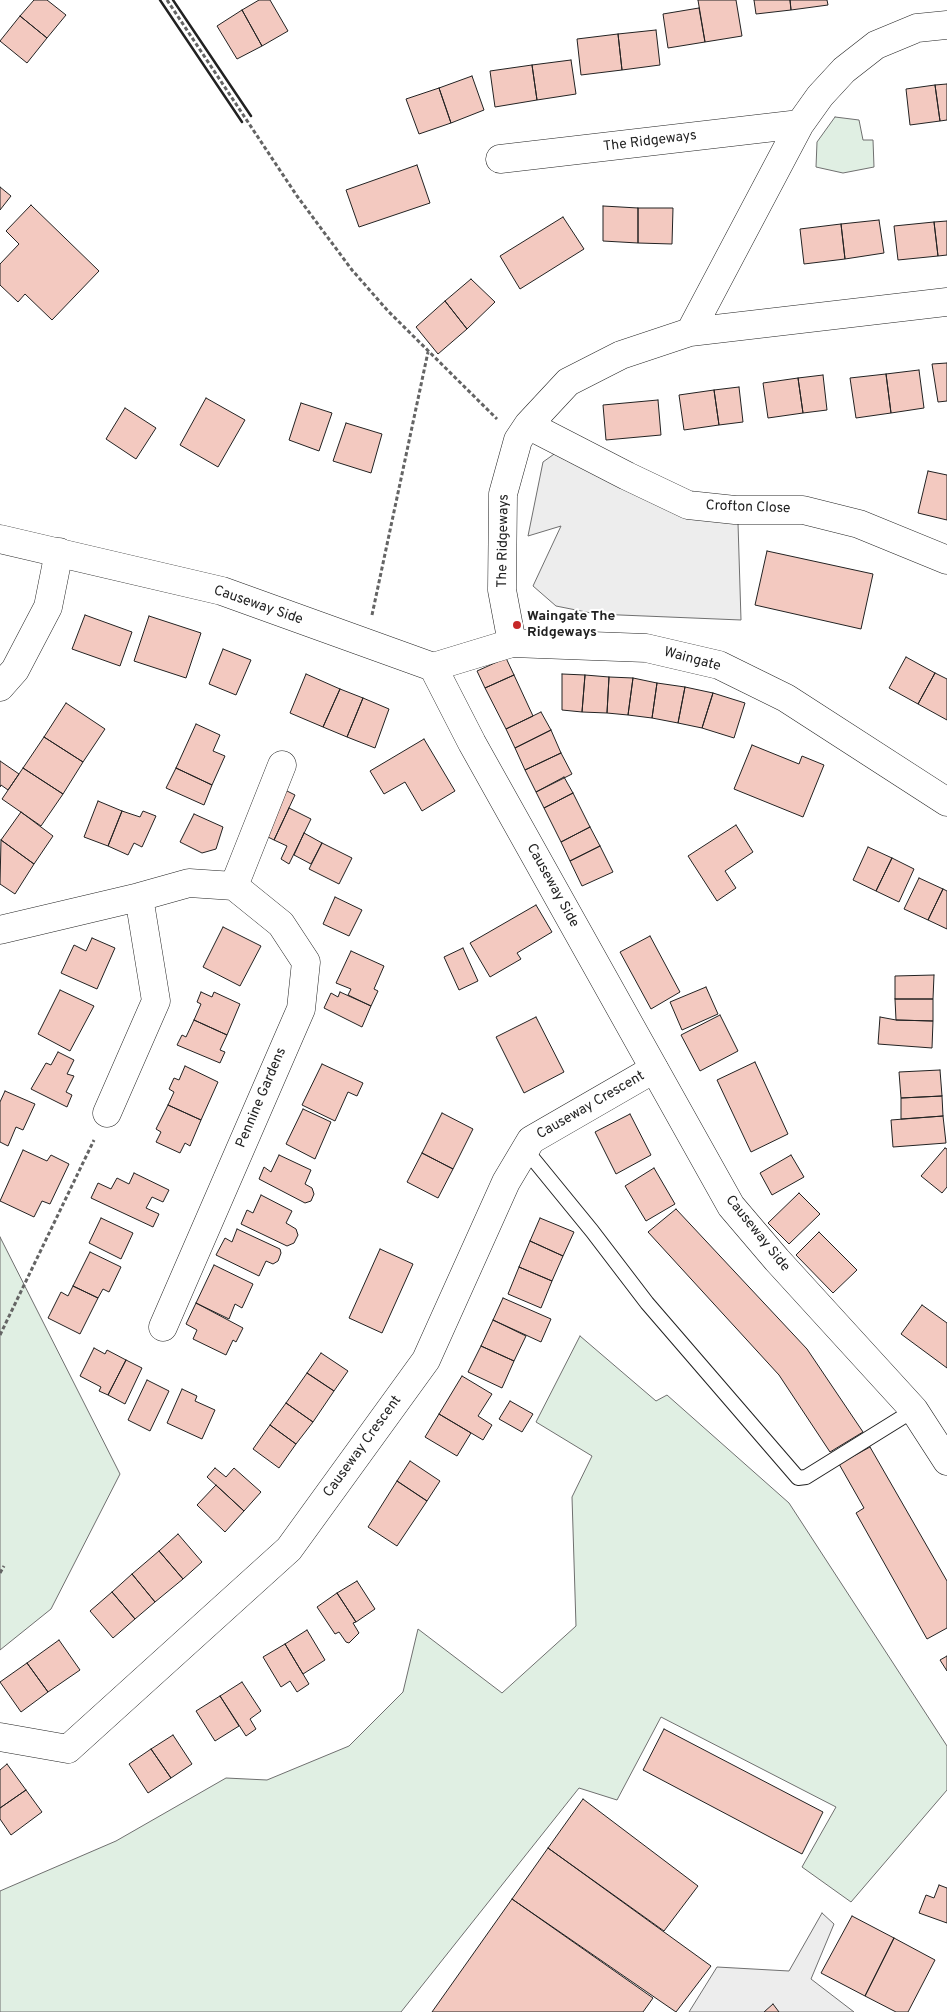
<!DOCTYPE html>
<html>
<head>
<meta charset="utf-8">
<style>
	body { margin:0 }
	canvas { display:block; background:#fff }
</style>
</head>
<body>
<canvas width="947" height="2012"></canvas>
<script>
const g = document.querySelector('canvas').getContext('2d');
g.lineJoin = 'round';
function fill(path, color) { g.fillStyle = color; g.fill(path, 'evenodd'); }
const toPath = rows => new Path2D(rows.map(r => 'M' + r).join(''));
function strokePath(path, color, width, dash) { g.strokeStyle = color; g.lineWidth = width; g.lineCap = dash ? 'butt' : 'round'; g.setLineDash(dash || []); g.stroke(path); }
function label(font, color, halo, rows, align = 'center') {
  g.font = font + ' Overpass,sans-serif'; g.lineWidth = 4; g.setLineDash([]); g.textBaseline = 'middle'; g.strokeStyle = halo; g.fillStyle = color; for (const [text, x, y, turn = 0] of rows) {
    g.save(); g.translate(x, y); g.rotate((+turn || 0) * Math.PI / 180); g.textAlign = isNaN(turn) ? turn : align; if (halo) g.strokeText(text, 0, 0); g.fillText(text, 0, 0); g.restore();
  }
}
const green = toPath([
	[835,117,859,120,863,140,873,140,874,167,843,173,816,167,817,142,835,117],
	[0,1237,120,1474,51,1609,0,1650,0,1237],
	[580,1336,656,1401,667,1395,789,1503,947,1746,947,1790,851,1902,802,1867,836,1807,661,1717,617,1800,579,1788,401,2012,0,2012,0,1891,116,1841,226,1778,267,1780,349,1746,403,1692,418,1629,502,1693,576,1626,572,1497,592,1456,536,1422,580,1336]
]);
fill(green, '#e0efe3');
strokePath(green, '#6f6f6f', 1);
const parking = toPath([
	[557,452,738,523,741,620,596,614,556,606,533,586,561,526,528,536,543,462,557,452],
	[822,1913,834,1924,811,1979,854,2012,689,2012,717,1967,789,1971,822,1913]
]);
fill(parking, '#ededed');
strokePath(parking, '#6f6f6f', 1);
const building = toPath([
	[34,0,47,0,66,15,47,38,20,16,34,0],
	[259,0,270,0,288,31,262,46,242,10,259,0],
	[698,0,736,0,742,36,705,42,698,0],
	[754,0,790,0,791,10,756,14,754,0],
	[790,0,827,0,828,5,791,10,790,0],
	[699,8,705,42,668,48,663,14,699,8],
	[242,10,262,46,237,59,217,26,242,10],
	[20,16,47,38,27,63,0,41,20,16],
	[656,30,660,65,622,70,618,34,656,30],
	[618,34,622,70,581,75,577,39,618,34],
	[571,60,576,94,537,100,532,65,571,60],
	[532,65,537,100,495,107,490,71,532,65],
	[472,76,484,110,451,123,439,88,472,76],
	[947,84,947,120,940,121,935,85,947,84],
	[935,85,940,121,910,125,906,89,935,85],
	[439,88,451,123,419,134,406,99,439,88],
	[417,165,430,203,359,227,346,190,417,165],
	[0,187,11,196,0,210,0,187],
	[31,205,99,271,52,320,25,294,18,302,0,285,0,264,19,244,6,231,31,205],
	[603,206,638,208,638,243,603,241,603,206],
	[638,208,673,208,672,244,638,243,638,208],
	[563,217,584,249,520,289,500,256,563,217],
	[879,220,884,253,845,259,841,224,879,220],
	[947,221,947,255,938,256,934,222,947,221],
	[934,222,938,256,898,260,894,226,934,222],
	[841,224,845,259,804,264,800,229,841,224],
	[471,279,495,302,467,329,445,301,471,279],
	[445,301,467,329,438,354,416,327,445,301],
	[947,363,947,401,938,402,932,364,947,363],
	[919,370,924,408,891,413,886,374,919,370],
	[886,374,891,413,856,418,850,378,886,374],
	[823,375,827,410,803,413,798,378,823,375],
	[798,378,803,413,768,418,763,383,798,378],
	[739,387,743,422,719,425,714,390,739,387],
	[714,390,719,425,684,430,679,395,714,390],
	[206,398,245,420,218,467,180,445,206,398],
	[658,400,661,435,606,440,603,405,658,400],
	[301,403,332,413,319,451,289,440,301,403],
	[125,408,156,428,136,459,106,439,125,408],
	[346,423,382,434,371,473,333,461,346,423],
	[928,471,947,475,947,520,918,513,928,471],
	[767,551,873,574,861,629,755,605,767,551],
	[85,615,132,632,120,666,72,649,85,615],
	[149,616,201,633,186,678,134,661,149,616],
	[223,649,251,660,236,695,209,684,223,649],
	[906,657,935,673,918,704,889,688,906,657],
	[506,658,514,675,485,688,477,671,506,658],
	[935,673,947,679,947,720,918,704,935,673],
	[306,674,340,689,323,727,290,713,306,674],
	[562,674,585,675,582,712,562,710,562,674],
	[514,675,533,716,506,729,485,688,514,675],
	[585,675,609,677,607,713,582,712,585,675],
	[609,677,633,678,628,715,607,713,609,677],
	[633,678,657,683,652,718,628,715,633,678],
	[657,683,685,687,678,723,652,718,657,683],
	[685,687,713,693,702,728,678,723,685,687],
	[340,689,363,698,347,737,323,727,340,689],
	[713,693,745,703,734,738,702,728,713,693],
	[363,698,389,709,375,748,347,737,363,698],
	[66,703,105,729,83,762,44,737,66,703],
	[541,712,551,730,515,748,506,729,541,712],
	[196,724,220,735,213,751,225,756,212,785,176,768,196,724],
	[551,730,561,753,525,770,515,748,551,730],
	[44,737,83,762,63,794,23,768,44,737],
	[424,739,455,791,422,811,405,782,384,794,370,771,424,739],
	[752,745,799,764,802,756,824,765,803,817,734,789,752,745],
	[561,753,572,774,536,792,525,770,561,753],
	[0,761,19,774,8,790,1,785,0,787,0,761],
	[23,768,63,794,41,826,2,799,23,768],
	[176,768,212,785,204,805,166,788,176,768],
	[564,777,573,793,544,808,536,792,564,777],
	[279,787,295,795,274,840,258,832,279,787],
	[573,793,590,827,561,842,544,808,573,793],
	[98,801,122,811,108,846,84,837,98,801],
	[289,808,311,819,289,864,281,859,287,846,274,840,289,808],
	[122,811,140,817,143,811,156,816,142,847,134,843,128,855,108,846,122,811],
	[21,812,53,836,34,864,1,840,21,812],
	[194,814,223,827,216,849,202,853,180,842,194,814],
	[736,825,753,852,725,871,736,888,717,901,688,856,736,825],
	[590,827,600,846,570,861,561,842,590,827],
	[304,833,322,843,311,864,294,855,304,833],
	[1,840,34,864,15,894,0,884,1,840],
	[322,843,352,858,339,884,309,869,322,843],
	[600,846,613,872,582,886,570,861,600,846],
	[868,847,892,858,876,891,853,880,868,847],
	[892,858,914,869,899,902,876,891,892,858],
	[919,878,943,889,928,920,904,909,919,878],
	[943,889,947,891,947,929,928,920,943,889],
	[335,897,362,910,349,936,323,924,335,897],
	[536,905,552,932,517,953,521,959,490,977,470,943,536,905],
	[223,927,261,946,240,986,203,967,223,927],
	[650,936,680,992,651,1009,620,952,650,936],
	[92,938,115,948,97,989,61,973,74,945,86,951,92,938],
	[463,948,478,981,459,990,444,957,463,948],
	[351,951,384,966,374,989,378,991,371,1006,348,995,351,989,336,983,351,951],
	[934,975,933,999,895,999,895,976,934,975],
	[706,987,718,1014,682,1030,670,1002,706,987],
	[60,990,94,1006,70,1051,38,1034,60,990],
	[201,992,212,997,214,992,240,1004,227,1035,194,1020,201,1004,197,1002,201,992],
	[340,992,371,1006,362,1027,324,1008,331,993,338,997,340,992],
	[895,999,933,999,933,1021,896,1020,895,999],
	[720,1015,738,1051,700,1071,681,1035,720,1015],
	[536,1017,564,1072,524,1093,496,1037,536,1017],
	[880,1017,896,1020,933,1021,932,1048,878,1044,880,1017],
	[194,1020,227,1035,220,1050,225,1052,220,1063,177,1045,182,1035,186,1037,194,1020],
	[58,1052,74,1060,67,1074,74,1076,66,1092,72,1095,67,1107,31,1089,46,1063,51,1065,58,1052],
	[755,1062,788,1134,751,1152,717,1080,755,1062],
	[322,1064,363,1083,357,1096,348,1092,335,1121,302,1105,322,1064],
	[185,1066,218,1082,201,1120,168,1105,174,1092,169,1089,174,1078,179,1080,185,1066],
	[940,1070,942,1096,901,1098,899,1072,940,1070],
	[5,1091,35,1104,23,1130,16,1127,8,1146,0,1142,0,1102,5,1091],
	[942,1096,943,1116,901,1119,901,1098,942,1096],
	[168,1105,201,1120,190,1146,185,1143,180,1153,156,1142,161,1132,156,1129,168,1105],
	[303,1109,331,1122,315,1159,286,1144,303,1109],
	[442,1113,473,1129,453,1169,422,1153,442,1113],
	[630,1114,651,1155,616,1174,595,1132,630,1114],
	[943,1116,946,1143,893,1147,891,1120,943,1116],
	[945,1148,947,1149,947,1187,942,1193,921,1176,945,1148],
	[23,1150,47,1161,51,1155,69,1164,50,1204,42,1201,34,1217,0,1201,23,1150],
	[422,1153,453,1169,438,1198,407,1182,422,1153],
	[279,1155,311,1170,305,1184,312,1188,314,1194,311,1201,305,1203,259,1179,264,1167,271,1172,279,1155],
	[791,1155,804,1177,772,1195,760,1173,791,1155],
	[654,1168,675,1204,646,1221,625,1186,654,1168],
	[134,1173,169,1190,163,1202,152,1197,146,1208,159,1214,153,1227,91,1198,98,1183,111,1189,117,1178,129,1184,134,1173],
	[799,1193,820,1214,789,1244,768,1223,799,1193],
	[261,1195,292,1211,286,1223,296,1229,298,1235,294,1243,287,1246,241,1224,247,1210,253,1213,261,1195],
	[676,1209,807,1349,863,1432,830,1452,779,1375,648,1232,676,1209],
	[101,1218,133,1233,121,1259,89,1243,101,1218],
	[540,1218,574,1232,563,1256,530,1241,540,1218],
	[237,1229,280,1249,281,1253,278,1261,273,1264,266,1261,259,1276,216,1255,225,1238,232,1242,237,1229],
	[819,1232,857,1270,833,1293,796,1255,819,1232],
	[530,1241,563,1256,552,1281,519,1267,530,1241],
	[380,1249,413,1264,382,1333,349,1318,380,1249],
	[90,1252,121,1267,109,1292,103,1289,98,1298,73,1286,90,1252],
	[214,1265,253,1284,242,1308,235,1304,229,1319,196,1303,214,1265],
	[519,1267,552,1281,541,1308,508,1294,519,1267],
	[73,1286,98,1298,80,1334,48,1318,61,1292,68,1296,73,1286],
	[503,1298,551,1319,541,1342,493,1320,503,1298],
	[196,1303,243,1328,236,1342,233,1340,226,1355,193,1339,197,1330,186,1324,196,1303],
	[922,1305,947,1323,947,1368,901,1334,922,1305],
	[493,1320,526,1336,514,1361,481,1346,493,1320],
	[481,1346,514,1361,502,1388,468,1372,481,1346],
	[94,1348,105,1354,107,1350,126,1360,108,1395,99,1391,101,1387,80,1376,94,1348],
	[321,1353,348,1371,334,1391,307,1373,321,1353],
	[126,1360,142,1368,125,1404,108,1395,126,1360],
	[307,1373,334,1391,313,1422,286,1403,307,1373],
	[462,1376,492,1394,478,1416,492,1425,483,1440,439,1414,462,1376],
	[147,1380,169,1391,150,1431,128,1420,147,1380],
	[182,1389,197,1396,195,1401,215,1410,202,1439,167,1423,182,1389],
	[510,1401,533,1414,522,1432,499,1419,510,1401],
	[286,1403,313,1422,296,1444,270,1425,286,1403],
	[439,1414,471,1433,457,1456,425,1437,439,1414],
	[270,1425,296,1444,279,1468,253,1449,270,1425],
	[870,1447,947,1581,947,1628,927,1639,856,1513,864,1508,839,1464,870,1447],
	[410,1461,440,1481,427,1501,397,1481,410,1461],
	[215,1468,226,1477,234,1468,261,1492,244,1511,207,1477,215,1468],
	[397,1481,427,1501,397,1546,368,1527,397,1481],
	[216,1485,244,1511,225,1532,197,1505,216,1485],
	[178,1534,202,1562,183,1579,159,1551,178,1534],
	[159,1551,183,1579,155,1602,132,1574,159,1551],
	[132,1574,155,1602,135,1619,112,1592,132,1574],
	[357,1581,375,1609,356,1622,337,1593,357,1581],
	[112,1592,135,1619,113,1638,90,1611,112,1592],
	[337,1593,356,1622,353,1623,359,1633,349,1643,346,1642,339,1632,335,1634,317,1607,337,1593],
	[307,1630,325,1660,303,1674,285,1644,307,1630],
	[59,1640,80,1670,48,1692,27,1663,59,1640],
	[285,1644,309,1684,297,1692,290,1681,281,1687,263,1657,285,1644],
	[947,1656,947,1671,940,1660,947,1656],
	[27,1663,48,1692,21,1712,0,1682,27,1663],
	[242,1682,261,1711,250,1719,256,1729,246,1736,220,1696,242,1682],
	[220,1696,239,1726,215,1741,196,1711,220,1696],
	[664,1729,823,1812,802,1854,643,1770,664,1729],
	[173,1735,192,1764,171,1778,151,1749,173,1735],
	[151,1749,171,1778,148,1793,129,1764,151,1749],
	[7,1764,26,1790,0,1808,0,1770,7,1764],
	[26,1790,42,1812,11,1835,0,1819,0,1808,26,1790],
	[583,1799,698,1886,664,1931,548,1848,583,1799],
	[548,1848,711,1966,676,2012,512,1899,548,1848],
	[939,1885,947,1888,947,1923,919,1913,926,1895,934,1898,939,1885],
	[512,1899,653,1998,643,2012,432,2012,512,1899],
	[852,1916,894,1938,865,1996,821,1973,852,1916],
	[894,1938,935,1960,908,2012,896,2012,865,1996,894,1938],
	[773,2004,779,2012,764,2012,773,2004]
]);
fill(building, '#f3c9c0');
strokePath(building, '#222', 1);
const lane = toPath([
	[525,1149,592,1231,647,1303,798,1478,806,1477,914,1410]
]);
const street = toPath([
	[500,159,800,124],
	[690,332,800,124,820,96,844,70,876,45,917,28,947,25],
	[528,425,627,476,688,505,735,510,803,510,859,524,947,560],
	[512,643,502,590,503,494,518,440,528,425,568,382,621,355,690,332,947,302],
	[433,667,512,643,646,648,719,665,786,698,947,802],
	[0,687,15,670,48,607,59,552],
	[234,886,282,765],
	[0,930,139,897,189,883,234,886,281,924,306,962,301,1009,163,1327],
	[107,1113,156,1001,139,897],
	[0,1737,68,1749,289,1549,426,1360,506,1182,531,1140,654,1069]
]);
const secondary = toPath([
	[0,539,222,591,433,667,472,743,731,1206,777,1260,914,1410,947,1461]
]);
strokePath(lane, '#222', 16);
strokePath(street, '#222', 29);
strokePath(secondary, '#222', 29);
strokePath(toPath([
	[167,0,297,196,352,270,388,311,497,419],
	[372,615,428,352],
	[0,1335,94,1140],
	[0,1573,4,1566]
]), '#646464', 3, [4, 2.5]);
strokePath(lane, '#fff', 14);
strokePath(street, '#fff', 28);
strokePath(secondary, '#fff', 28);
strokePath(toPath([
	[160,0,242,122],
	[173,0,251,116]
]), '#222', 2.5);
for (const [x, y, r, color] of [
	[517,625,5,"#c62828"]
]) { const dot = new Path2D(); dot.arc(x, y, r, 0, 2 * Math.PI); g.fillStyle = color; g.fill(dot); strokePath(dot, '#fff', 2); }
label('14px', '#222', '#fff', [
	["The Ridgeways",650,142,-7],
	["Crofton Close",748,508,2],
	["The Ridgeways",504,541,-89],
	["Causeway Side",258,606,19],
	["Waingate",692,660,15],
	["Causeway Side",552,886,61],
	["Pennine Gardens",262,1098,-67],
	["Causeway Crescent",591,1106,-30],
	["Causeway Side",757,1234,51],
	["Causeway Crescent",363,1447,-54]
]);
label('bold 14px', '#222', '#fff', [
	["Waingate The",527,617],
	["Ridgeways",527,633]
], 'left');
</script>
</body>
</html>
